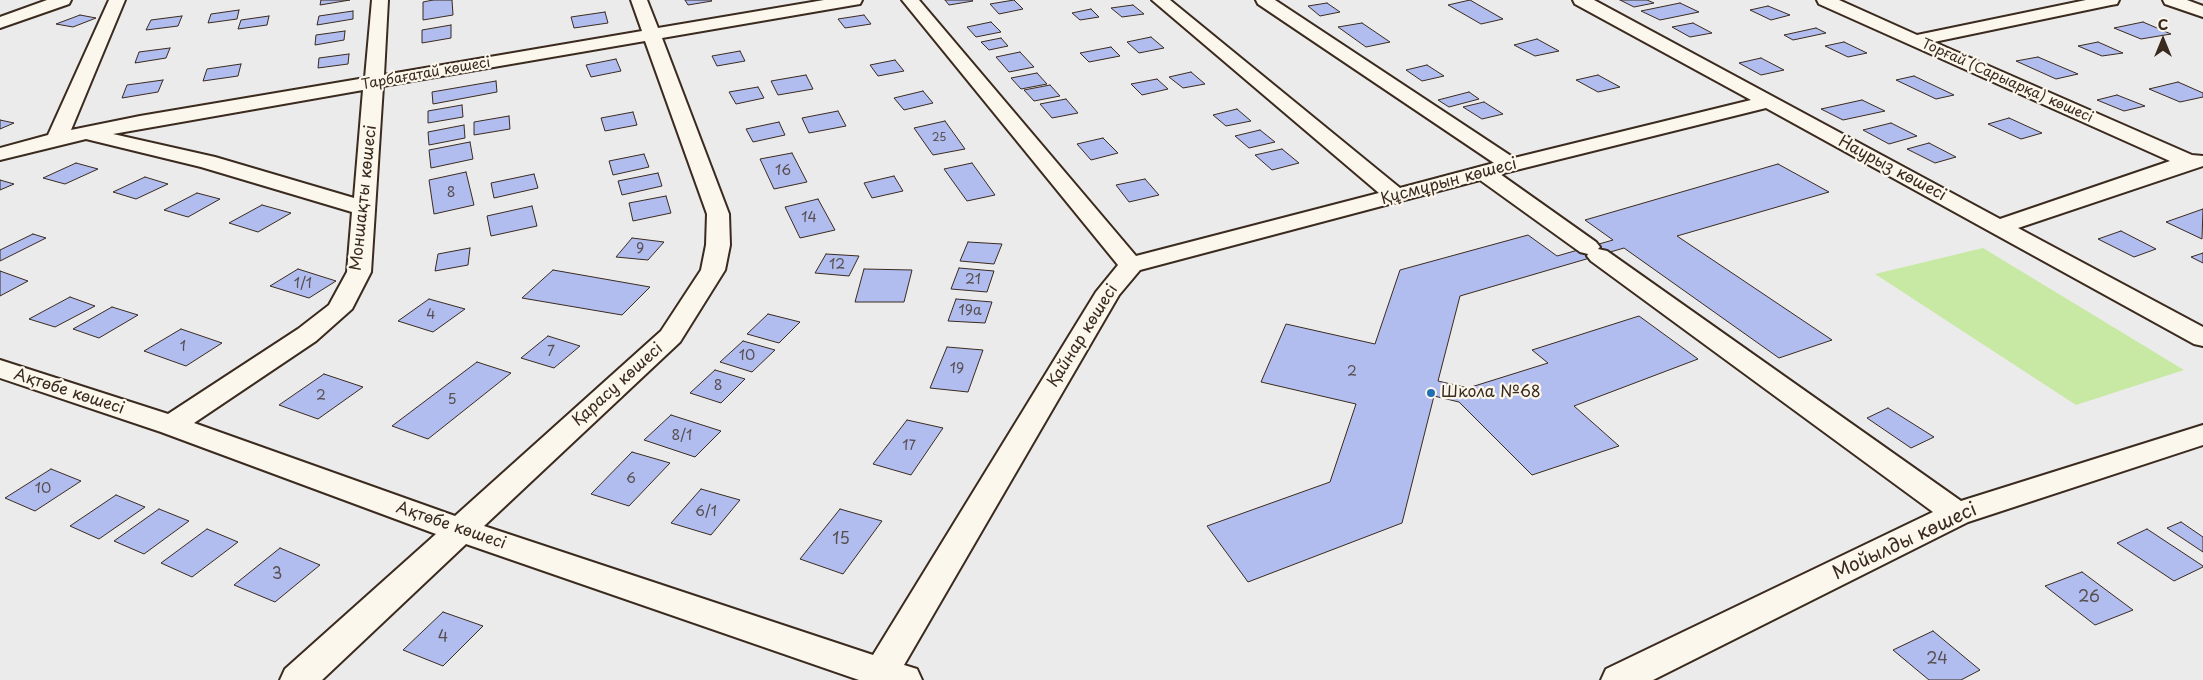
<!DOCTYPE html>
<html>
<head>
<meta charset="utf-8">
<style>
	body { margin:0 }
	#map { position:relative; width:2203px; height:680px; overflow:hidden; background:#ecebec; font-family:"Playpen Sans",sans-serif }
	canvas { display:block }
	.north { position:absolute; left:2138px; top:15px; width:50px; height:50px; -webkit-text-stroke:4px #fbf7ec; paint-order:stroke; rotate:0deg; font-size:14px; font-weight:700; line-height:20px; text-align:center; color:#3b2a1e }
	.north::after { content:''; display:block; margin:auto; width:18px; height:22px; background:#3b2a1e; clip-path:polygon(50% 0,100% 100%,50% 72%,0 100%) }
</style>
</head>
<body>
<div id="map">
<canvas width="2203" height="680"></canvas>
<div class="north">С</div>
</div>
<script>
const g = document.querySelector('canvas').getContext('2d');
g.lineJoin = 'round';
function fill(path, color) { g.fillStyle = color; g.fill(path, 'evenodd'); }
const toPath = rows => new Path2D(rows.map(r => 'M' + r).join(''));
function strokePath(path, color, width, dash) { g.strokeStyle = color; g.lineWidth = width; g.lineCap = dash ? 'butt' : 'round'; g.setLineDash(dash || []); g.stroke(path); }
function label(font, color, halo, rows, align = 'center') {
  g.font = font + ' "Playpen Sans",sans-serif'; g.lineWidth = 4.5; g.setLineDash([]); g.textBaseline = 'middle'; g.strokeStyle = halo; g.fillStyle = color; for (const [text, x, y, turn = 0] of rows) {
    g.save(); g.translate(x, y); g.rotate((+turn || 0) * Math.PI / 180); g.textAlign = isNaN(turn) ? turn : align; if (halo) g.strokeText(text, 0, 0); g.fillText(text, 0, 0); g.restore();
  }
}
fill(toPath([
	[1983,248,2184,370,2076,405,1875,274]
]), '#c7e9a3');
const building = toPath([
	[321,0,350,0,320,5,321,0],
	[433,0,452,0,453,15,423,20,423,2,433,0],
	[685,0,711,0,712,1,688,5,685,0],
	[945,0,972,0,973,1,949,5,945,0],
	[1014,0,1023,9,999,14,990,4,1014,0],
	[1470,0,1503,19,1481,24,1448,5,1470,0],
	[1620,0,1647,0,1654,3,1634,7,1620,0],
	[1327,3,1340,12,1320,16,1308,6,1327,3],
	[1680,3,1699,12,1660,20,1641,11,1680,3],
	[1133,5,1144,14,1122,17,1111,8,1133,5],
	[1768,6,1790,15,1771,20,1750,10,1768,6],
	[1091,9,1099,17,1080,20,1072,13,1091,9],
	[239,10,237,19,208,23,211,14,239,10],
	[353,11,353,19,317,25,319,16,353,11],
	[605,12,608,23,574,28,571,17,605,12],
	[80,15,96,18,73,27,56,24,80,15],
	[864,15,871,24,845,28,838,19,864,15],
	[182,16,178,26,146,30,151,20,182,16],
	[269,16,267,25,238,29,241,20,269,16],
	[991,22,1001,32,976,37,967,27,991,22],
	[2143,22,2171,34,2141,39,2114,28,2143,22],
	[1362,23,1390,42,1366,47,1338,27,1362,23],
	[1693,23,1712,33,1690,37,1672,27,1693,23],
	[451,25,451,38,422,43,422,30,451,25],
	[1816,28,1826,33,1793,40,1784,35,1816,28],
	[345,31,344,40,315,45,316,35,345,31],
	[1151,37,1164,48,1139,53,1127,42,1151,37],
	[1001,38,1008,46,989,50,981,42,1001,38],
	[1537,39,1559,51,1535,56,1514,45,1537,39],
	[1844,42,1867,53,1848,57,1825,46,1844,42],
	[2098,42,2123,53,2102,56,2078,46,2098,42],
	[1111,47,1120,56,1089,62,1080,53,1111,47],
	[170,48,166,58,135,63,139,52,170,48],
	[740,51,745,61,717,66,712,56,740,51],
	[1020,52,1034,67,1009,72,996,57,1020,52],
	[349,54,348,64,318,68,319,58,349,54],
	[2038,57,2078,74,2056,79,2016,61,2038,57],
	[1761,58,1784,70,1761,75,1739,63,1761,58],
	[616,59,621,71,591,77,586,65,616,59],
	[895,60,904,71,878,76,870,65,895,60],
	[241,64,238,76,203,81,207,69,241,64],
	[1427,65,1444,76,1422,81,1406,70,1427,65],
	[1191,72,1205,84,1183,88,1169,77,1191,72],
	[1037,73,1047,84,1021,89,1011,78,1037,73],
	[806,75,813,89,778,95,771,81,806,75],
	[1598,75,1620,87,1598,92,1576,80,1598,75],
	[1914,76,1954,95,1936,99,1896,80,1914,76],
	[1157,79,1168,89,1142,95,1131,84,1157,79],
	[163,80,158,92,122,98,127,85,163,80],
	[496,81,497,92,433,104,432,92,496,81],
	[2178,82,2203,93,2203,97,2180,102,2149,89,2178,82],
	[1050,85,1060,96,1034,101,1024,90,1050,85],
	[758,87,764,98,736,104,729,92,758,87],
	[923,91,933,103,904,110,894,98,923,91],
	[1469,92,1479,99,1449,107,1438,100,1469,92],
	[2117,95,2145,106,2124,111,2097,100,2117,95],
	[1066,99,1078,113,1052,118,1040,104,1066,99],
	[1862,100,1885,111,1843,120,1821,109,1862,100],
	[1484,102,1503,114,1482,119,1463,107,1484,102],
	[462,105,463,117,428,123,428,111,462,105],
	[1237,109,1251,121,1226,126,1213,115,1237,109],
	[838,111,846,126,809,133,802,118,838,111],
	[633,112,637,125,605,131,601,118,633,112],
	[509,116,510,129,474,135,474,122,509,116],
	[2009,118,2042,133,2021,139,1988,124,2009,118],
	[0,120,14,123,0,129,0,120],
	[945,121,965,149,933,155,914,128,945,121],
	[779,122,785,135,753,142,746,129,779,122],
	[1891,123,1917,136,1889,144,1863,130,1891,123],
	[464,125,465,138,429,145,428,132,464,125],
	[1260,130,1275,142,1249,148,1235,136,1260,130],
	[1103,138,1118,153,1091,160,1077,144,1103,138],
	[470,142,473,159,431,168,429,150,470,142],
	[1929,143,1956,157,1935,163,1907,149,1929,143],
	[1282,149,1299,163,1272,170,1255,155,1282,149],
	[792,153,807,182,774,189,760,159,792,153],
	[644,154,649,167,613,175,609,161,644,154],
	[76,163,98,169,65,184,43,178,76,163],
	[972,163,995,195,967,201,944,169,972,163],
	[1778,164,1829,192,1677,236,1832,340,1779,358,1624,248,1460,296,1438,381,1468,388,1548,363,1532,350,1639,316,1698,359,1574,406,1619,446,1532,475,1459,402,1434,396,1402,523,1248,582,1207,526,1330,482,1356,404,1261,382,1286,324,1375,344,1400,270,1528,235,1557,256,1613,240,1585,220,1778,164],
	[466,172,474,205,434,214,429,180,466,172],
	[658,173,662,186,622,195,618,181,658,173],
	[534,174,538,188,494,198,491,183,534,174],
	[894,176,903,191,872,198,864,183,894,176],
	[145,177,168,184,136,199,113,192,145,177],
	[1145,179,1159,195,1129,202,1116,185,1145,179],
	[0,180,14,184,0,190,0,180],
	[197,193,220,199,188,217,164,210,197,193],
	[666,196,671,213,633,221,629,203,666,196],
	[818,199,835,230,800,238,785,207,818,199],
	[262,205,291,213,258,232,229,223,262,205],
	[532,206,537,226,491,236,487,216,532,206],
	[2203,209,2202,239,2166,222,2203,209],
	[2121,231,2156,249,2134,257,2098,239,2121,231],
	[33,234,46,238,0,261,0,250,33,234],
	[632,238,664,242,648,260,616,257,632,238],
	[968,242,1002,244,994,264,960,261,968,242],
	[470,248,468,265,435,271,438,254,470,248],
	[2203,253,2203,263,2191,257,2203,253],
	[826,254,859,256,849,276,815,273,826,254],
	[959,268,994,271,987,292,951,289,959,268],
	[298,269,336,281,309,298,270,286,298,269],
	[864,269,912,270,904,302,855,302,864,269],
	[553,270,650,287,622,315,522,298,553,270],
	[0,271,28,281,0,296,0,271],
	[70,297,95,306,55,327,29,319,70,297],
	[429,299,465,309,433,332,398,321,429,299],
	[956,299,992,302,985,323,948,321,956,299],
	[112,307,138,315,99,338,73,329,112,307],
	[768,314,800,322,779,343,747,334,768,314],
	[181,329,222,343,186,366,144,351,181,329],
	[548,336,580,346,554,368,521,358,548,336],
	[743,341,775,350,752,372,720,362,743,341],
	[947,347,983,350,968,392,930,388,947,347],
	[477,362,511,373,428,439,392,426,477,362],
	[715,370,745,379,721,403,690,393,715,370],
	[324,374,363,387,318,419,279,405,324,374],
	[1888,408,1934,437,1911,448,1867,418,1888,408],
	[671,415,721,431,695,457,644,440,671,415],
	[907,420,943,428,911,475,873,464,907,420],
	[632,452,670,463,629,506,591,494,632,452],
	[51,469,81,481,35,511,5,498,51,469],
	[701,489,740,500,711,535,671,523,701,489],
	[116,495,145,507,99,539,70,526,116,495],
	[159,509,189,521,144,554,114,541,159,509],
	[840,509,882,521,843,574,800,559,840,509],
	[2181,522,2203,537,2203,552,2167,528,2181,522],
	[207,529,238,542,192,577,161,563,207,529],
	[2147,529,2203,566,2203,567,2174,581,2117,543,2147,529],
	[280,548,320,565,275,602,234,585,280,548],
	[2082,572,2133,610,2095,625,2045,586,2082,572],
	[443,612,483,626,443,666,403,650,443,612],
	[1933,631,1980,670,1961,680,1929,680,1893,650,1933,631]
]);
fill(building, '#b1bdee');
strokePath(building, '#3b2a1e', 1);
const minor = toPath([
	[47,0,71,0,69,4,0,28,0,17,47,0],
	[109,0,125,0,71,130,140,116,365,78,372,0,388,0,384,75,642,31,631,0,647,0,658,28,824,0,862,0,860,4,854,5,662,38,729,214,730,245,725,270,680,342,484,526,873,655,1096,292,1118,265,902,0,919,0,1136,256,1379,193,1152,0,1170,0,1400,188,1494,163,1258,4,1256,0,1275,0,1514,158,1751,100,1575,4,1573,0,1594,0,2000,219,2170,161,1819,4,1817,0,1839,0,1917,35,2086,0,2119,0,2117,4,2111,5,1934,42,2192,155,2203,156,2203,166,2018,228,2203,327,2203,346,2194,344,1766,108,1500,174,1596,242,1600,247,1598,249,1607,251,1961,501,2203,425,2203,445,1968,522,1653,680,1601,680,1606,669,1933,512,1591,261,1587,256,1588,254,1580,252,1480,180,1140,270,1119,295,904,665,917,669,922,680,859,680,466,544,322,680,280,680,285,669,436,534,161,432,0,378,0,360,168,414,298,329,329,305,347,272,352,212,201,167,86,139,0,160,0,148,48,135,109,0],
	[645,41,707,214,706,245,701,270,661,331,455,516,194,423,316,341,352,309,371,272,383,86,645,41],
	[363,90,354,198,215,157,113,134,363,90],
	[2163,0,2187,0,2203,6,2203,17,2165,4,2163,0]
]);
strokePath(minor, '#3b2a1e', 4);
fill(minor, '#fbf7ec');
for (const [x, y, r, color] of [
	[1431,393,5,"#1f6fb2"]
]) { const dot = new Path2D(); dot.arc(x, y, r, 0, 2 * Math.PI); g.fillStyle = color; g.fill(dot); strokePath(dot, '#fbf7ec', 2); }
label('11px', '#584f52', null, [
	["25",939,138]
]);
label('14px', '#3b2a1e', '#fbf7ec', [
	["Тарбағатай көшесі",426,74,-10],
	["Торғай (Сарыарқа) көшесі",2007,81,24]
]);
label('14px', '#584f52', null, [
	["16",783,171],
	["8",451,193],
	["14",809,218],
	["9",640,249],
	["12",837,265],
	["21",973,280],
	["1/1",303,284],
	["19а",970,311],
	["4",431,315],
	["1",183,347],
	["7",551,352],
	["10",747,356],
	["19",957,369],
	["2",1352,372],
	["8",718,386],
	["2",321,396],
	["5",452,400],
	["8/1",682,436],
	["17",909,446],
	["6",631,479],
	["10",43,489],
	["6/1",706,512]
]);
label('16px', '#3b2a1e', '#fbf7ec', [
	["Наурыз көшесі",1892,169,28],
	["Құсмұрын көшесі",1449,182,-15],
	["Моншақты көшесі",364,198,-84],
	["Қайнар көшесі",1083,336,-58],
	["Қарасу көшесі",618,385,-42],
	["Ақтөбе көшесі",69,392,18],
	["Ақтөбе көшесі",451,526,19]
]);
label('16px', '#3b2a1e', '#fbf7ec', [
	["Школа №68",1441,393]
], 'left');
label('16px', '#584f52', null, [
	["15",841,540],
	["3",277,575],
	["26",2089,598],
	["4",443,638],
	["24",1937,660]
]);
label('19px', '#3b2a1e', '#fbf7ec', [
	["Мойылды көшесі",1905,542,-25]
]);
</script>
</body>
</html>
